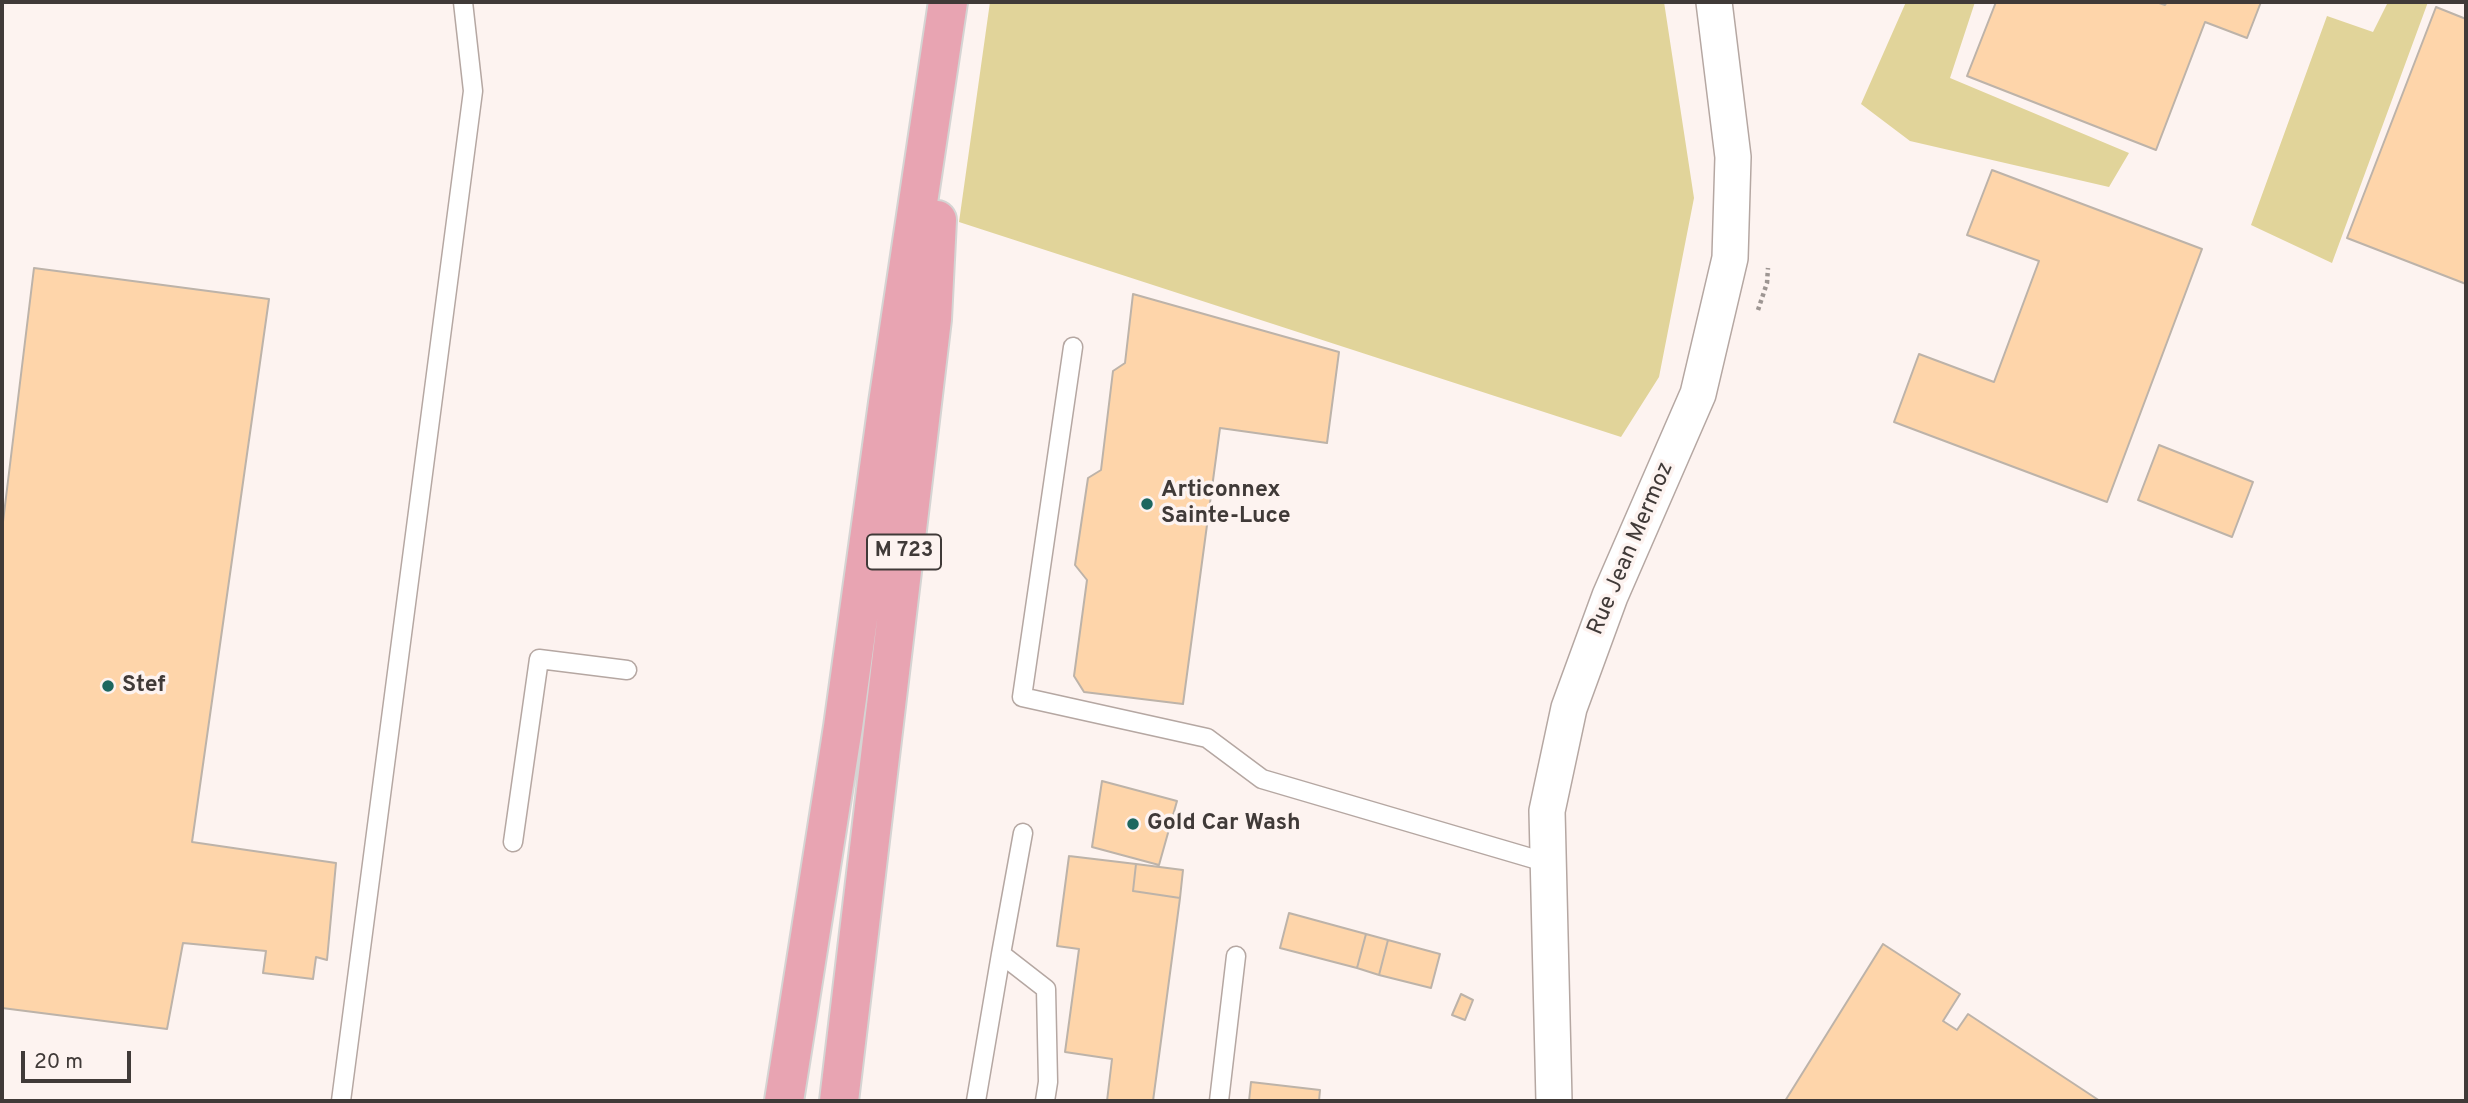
<!DOCTYPE html>
<html>
<head>
<meta charset="utf-8">
<style>
	body { margin:0 }
	#map { position:relative; width:2468px; height:1103px; overflow:hidden; background:#fdf3f0; font-family:Overpass,sans-serif }
	canvas { display:block }
	.frame { position:absolute; inset:0; border:4px solid #403a38; pointer-events:none }
	.scale { position:absolute; left:21px; top:1051px; width:110px; height:32px; box-sizing:border-box; border:4px solid #403a38; border-top:0; padding-left:9px; font-size:21px; line-height:24px; white-space:nowrap; color:#403a38; -webkit-text-stroke:5px #fdf3f0; paint-order:stroke }
</style>
</head>
<body>
<div id="map">
<canvas width="2468" height="1103"></canvas>
<div class="frame"></div>
<div class="scale">20 m</div>
</div>
<script>
const g = document.querySelector('canvas').getContext('2d');
g.lineJoin = 'round';
function fill(path, color) { g.fillStyle = color; g.fill(path, 'evenodd'); }
const toPath = rows => new Path2D(rows.map(r => 'M' + r).join(''));
function strokePath(path, color, width, dash) { g.strokeStyle = color; g.lineWidth = width; g.lineCap = dash ? 'butt' : 'round'; g.setLineDash(dash || []); g.stroke(path); }
function label(font, color, halo, rows, align = 'center') {
  g.font = font + ' Overpass,sans-serif'; g.lineWidth = 7; g.setLineDash([]); g.textBaseline = 'middle'; g.strokeStyle = halo; g.fillStyle = color; for (const [text, x, y, turn = 0] of rows) {
    g.save(); g.translate(x, y); g.rotate((+turn || 0) * Math.PI / 180); g.textAlign = isNaN(turn) ? turn : align; if (halo) g.strokeText(text, 0, 0); g.fillText(text, 0, 0); g.restore();
  }
}
fill(toPath([
	[990,2,1664,2,1694,198,1659,377,1621,437,959,222],
	[1906,2,1975,2,1950,78,2129,153,2109,187,1910,141,1861,104],
	[2388,2,2428,2,2332,263,2251,225,2327,16,2373,32]
]), '#e1d49a');
const building = toPath([
	[1996,2,2156,2,2165,5,2167,2,2261,2,2247,38,2205,22,2156,150,1967,76,1996,2],
	[2436,7,2466,19,2466,284,2347,238,2436,7],
	[1992,170,2202,249,2107,502,1894,422,1919,354,1994,382,2039,261,1967,235,1992,170],
	[34,268,269,299,192,842,336,863,327,960,316,957,313,979,263,973,266,951,183,943,167,1029,2,1008,2,530,34,268],
	[1133,294,1339,352,1327,443,1220,428,1183,704,1084,692,1074,676,1087,580,1075,565,1088,478,1101,470,1113,371,1125,363,1133,294],
	[2159,445,2253,482,2232,537,2138,500,2159,445],
	[1102,781,1177,801,1159,865,1092,847,1102,781],
	[1069,856,1136,864,1133,891,1180,898,1153,1101,1107,1101,1112,1059,1065,1052,1079,949,1057,946,1069,856],
	[1136,864,1183,870,1180,898,1133,891,1136,864],
	[1289,913,1366,934,1357,968,1280,948,1289,913],
	[1366,934,1388,940,1379,975,1357,968,1366,934],
	[1388,940,1440,954,1431,988,1379,975,1388,940],
	[1883,944,1960,994,1943,1021,1957,1030,1968,1014,2100,1101,1785,1101,1883,944],
	[1461,994,1473,1000,1465,1020,1452,1015,1461,994],
	[1251,1082,1320,1090,1319,1101,1249,1101,1251,1082]
]);
fill(building, '#fed5aa');
strokePath(building, '#bdb3a9', 2);
const service = toPath([
	[1073,347,1022,697,1207,738,1262,779,1548,863],
	[513,842,539,659,627,670],
	[1001,954,1023,833],
	[341,1101,473,91,463,2],
	[976,1101,1001,954,1046,989,1048,1082,1045,1101],
	[1219,1101,1236,956]
]);
const minor = toPath([
	[1554,1101,1547,811,1569,708,1610,596,1698,394,1730,258,1733,157,1714,2]
]);
const primary = toPath([
	[784,1101,843,727,888,403,948,2],
	[839,1101,932,319,937,220]
]);
strokePath(service, '#b5a7a2', 21);
strokePath(minor, '#b5a7a2', 38);
strokePath(primary, '#d5d4d3', 42);
strokePath(toPath([
	[1758,310,1767,283,1768,268]
]), '#9d9592', 4.5, [3.5, 3.5]);
strokePath(service, '#fff', 18);
strokePath(minor, '#fff', 35);
strokePath(primary, '#e8a4b2', 38);
for (const [x, y, r, color] of [
	[1147,504,7,"#1d675f"],
	[108,686,7,"#1d675f"],
	[1133,824,7,"#1d675f"]
]) { const dot = new Path2D(); dot.arc(x, y, r, 0, 2 * Math.PI); g.fillStyle = color; g.fill(dot); strokePath(dot, '#fdf3f0', 2.5); }
for (const [x, y, w] of [
	[904,552,74]
]) { const box = new Path2D(); box.roundRect(x - w / 2, y - 17.5, w, 35, 5); g.fillStyle = '#fdf3f0'; g.fill(box); strokePath(box, '#403a38', 2); }
label('bold 21px', '#403a38', null, [
	["M 723",904,552]
]);
label('bold 23px', '#403a38', '#fdf3f0', [
	["Articonnex",1161,491],
	["Sainte-Luce",1161,517],
	["Stef",122,686],
	["Gold Car Wash",1147,824]
], 'left');
label('23px', '#403a38', '#fdf3f0', [
	["Rue Jean Mermoz",1632,549,-67]
]);
</script>
</body>
</html>
